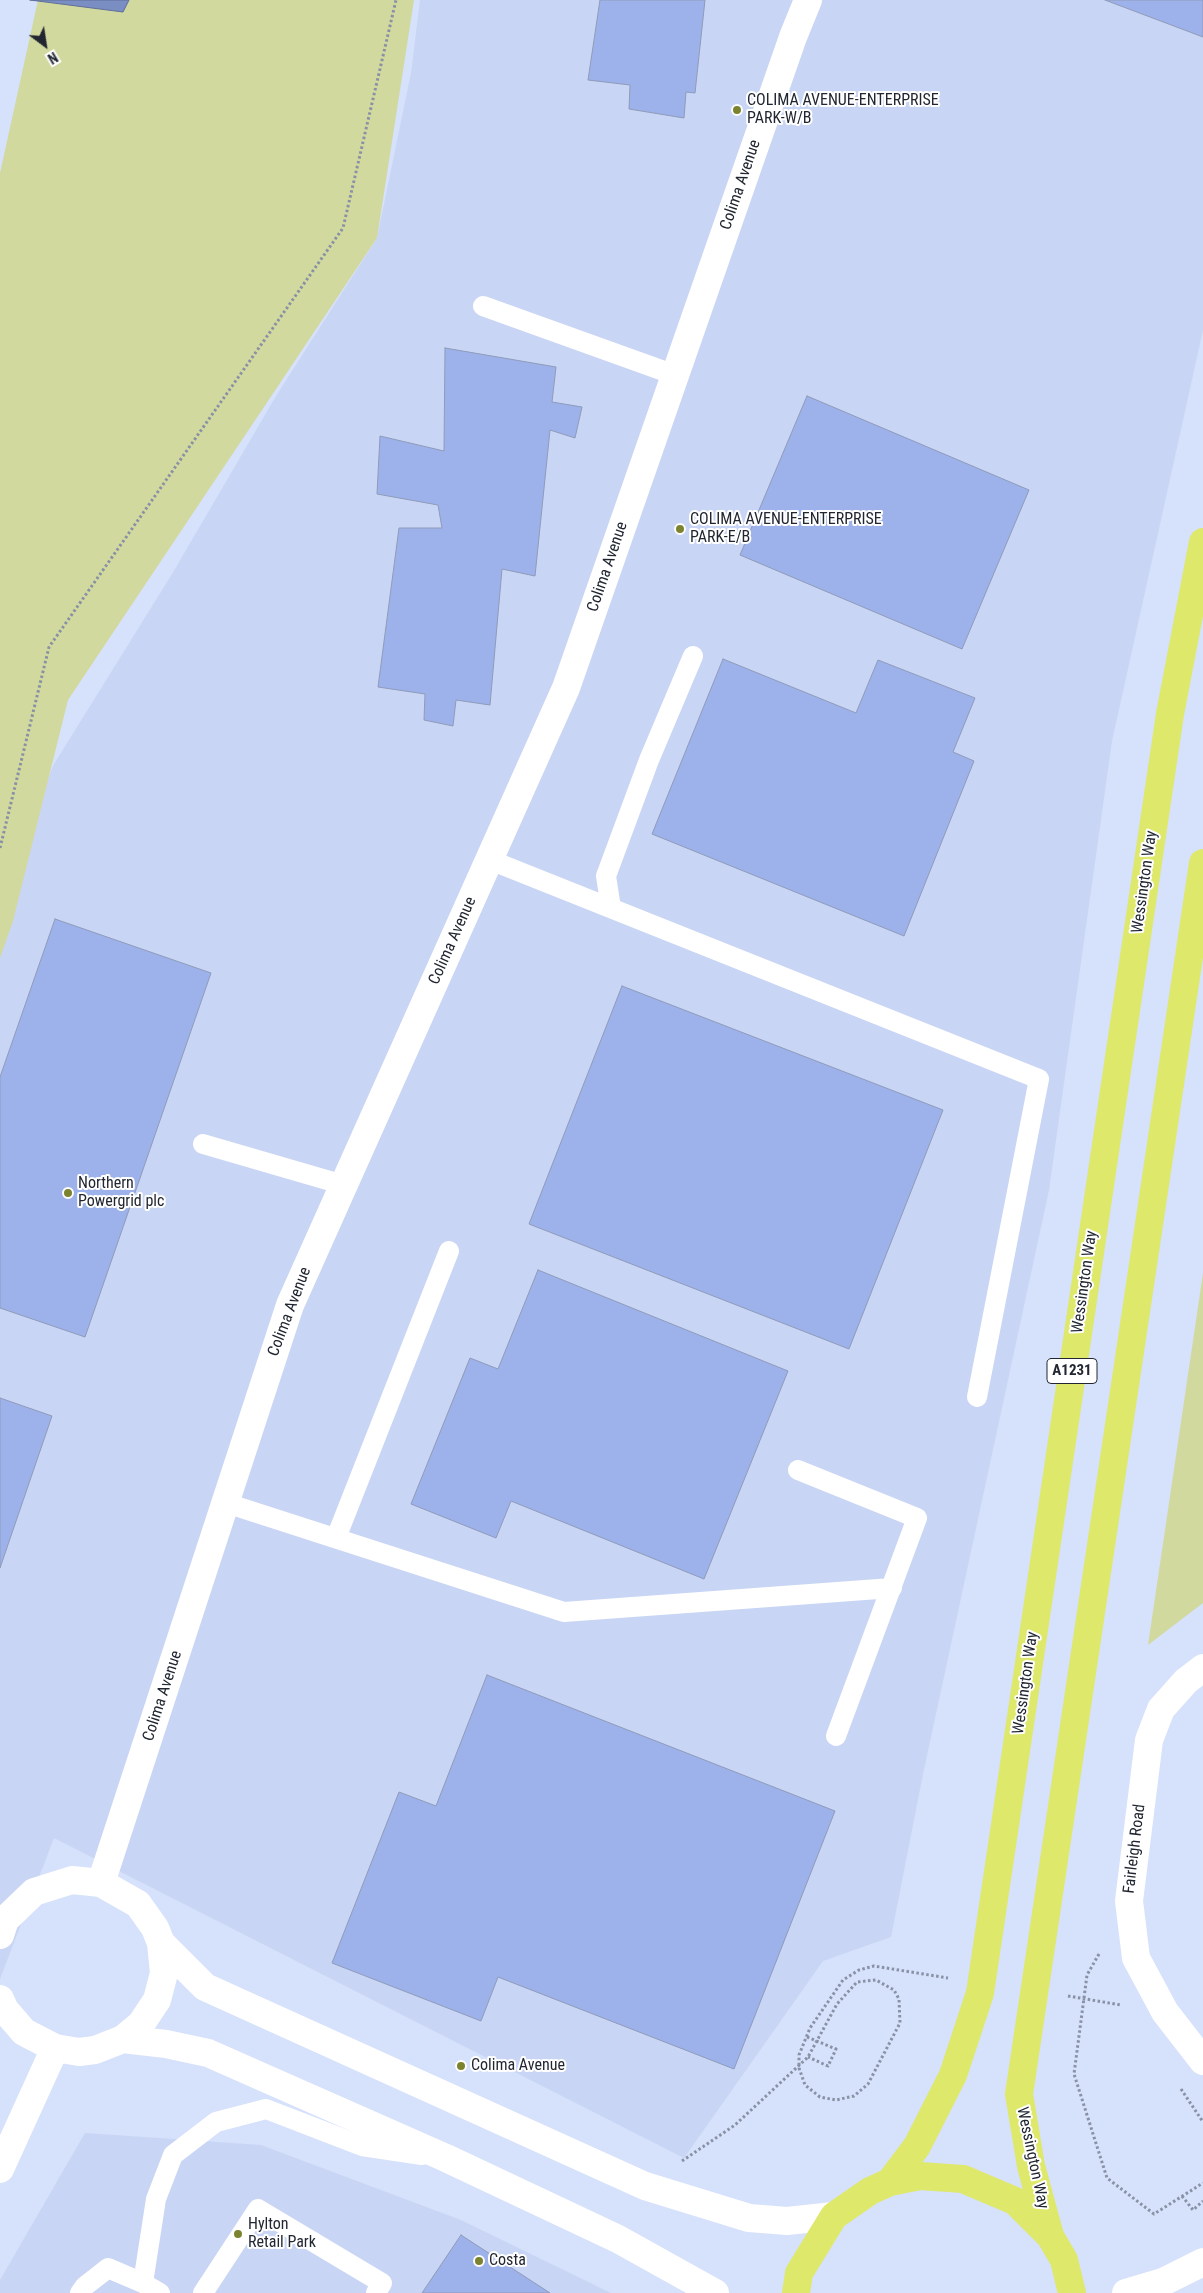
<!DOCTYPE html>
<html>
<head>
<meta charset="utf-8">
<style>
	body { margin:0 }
	#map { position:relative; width:1203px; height:2293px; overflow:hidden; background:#d6e1fb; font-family:"Roboto Condensed",sans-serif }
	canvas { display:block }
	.north { position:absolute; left:20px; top:20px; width:50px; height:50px; -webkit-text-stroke:4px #fff; paint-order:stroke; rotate:149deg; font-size:14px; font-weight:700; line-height:20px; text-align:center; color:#212631 }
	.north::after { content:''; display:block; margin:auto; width:18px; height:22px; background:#212631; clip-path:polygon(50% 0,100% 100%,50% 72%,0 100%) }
</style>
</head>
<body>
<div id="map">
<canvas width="1203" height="2293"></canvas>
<div class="north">N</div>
</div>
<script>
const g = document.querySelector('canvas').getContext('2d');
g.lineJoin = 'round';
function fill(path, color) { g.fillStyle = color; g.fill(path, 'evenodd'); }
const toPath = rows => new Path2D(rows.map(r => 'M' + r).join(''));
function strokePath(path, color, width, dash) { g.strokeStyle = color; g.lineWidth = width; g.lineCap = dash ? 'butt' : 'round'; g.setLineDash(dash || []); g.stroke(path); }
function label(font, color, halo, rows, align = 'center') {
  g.font = font + ' "Roboto Condensed",sans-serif'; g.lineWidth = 4; g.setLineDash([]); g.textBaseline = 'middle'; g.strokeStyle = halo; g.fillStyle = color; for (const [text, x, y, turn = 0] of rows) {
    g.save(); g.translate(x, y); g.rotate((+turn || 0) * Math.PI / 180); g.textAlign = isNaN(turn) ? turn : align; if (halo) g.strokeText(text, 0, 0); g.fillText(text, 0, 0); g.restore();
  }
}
fill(toPath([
	[420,0,1203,0,1203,330,1112,741,1049,1190,923,1774,891,1937,823,1961,684,2158,54,1838,0,1979,0,892,54,764,172,574,276,396,377,238,411,73],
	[85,2133,261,2145,461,2220,611,2293,0,2293,0,2280]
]), '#c9d5f4');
fill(toPath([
	[38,0,414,0,377,238,68,700,13,921,0,958,0,173],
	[1203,1273,1203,1603,1148,1645]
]), '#d2d99f');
const water = toPath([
	[30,0,129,0,123,12,30,0]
]);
fill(water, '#7a8ec4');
strokePath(water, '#5f6f98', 1);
const building = toPath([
	[600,0,705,0,695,93,686,92,684,118,629,109,630,85,588,80,600,0],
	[1105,0,1203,0,1203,37,1105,0],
	[445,348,556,367,552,402,582,407,575,438,550,430,535,576,502,569,490,705,456,700,453,726,424,720,425,694,378,687,399,528,442,528,438,505,377,494,380,436,444,451,445,348],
	[807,396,1029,490,962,649,740,555,807,396],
	[723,659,856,713,878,660,975,698,953,752,974,761,904,936,652,834,723,659],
	[55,919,211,973,85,1337,0,1308,0,1077,55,919],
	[622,986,943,1110,849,1349,529,1224,622,986],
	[538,1270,788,1371,704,1579,511,1501,496,1538,411,1504,470,1358,498,1369,538,1270],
	[0,1398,52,1416,0,1568,0,1398],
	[487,1675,835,1811,734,2069,498,1977,481,2021,332,1963,399,1792,436,1806,487,1675],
	[461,2235,550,2293,422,2293,461,2235]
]);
fill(building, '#9db2ea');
strokePath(building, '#8f9bb9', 1);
strokePath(toPath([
	[0,848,49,647,343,228,396,0],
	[1099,1954,1087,1975,1074,2074,1107,2178,1154,2214,1203,2183],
	[1068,1996,1121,2005],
	[807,2037,836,2049,828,2066,808,2057],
	[1181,2089,1203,2122],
	[682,2161,735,2125,808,2057,837,2004,857,1982,876,1980,894,1990,899,1999,900,2023,868,2084,854,2096,836,2100,820,2097,805,2085,799,2068,799,2055,810,2028,843,1980,859,1970,874,1966,948,1978],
	[1182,2196,1193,2210,1203,2201]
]), '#8991a5', 3, [2.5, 2.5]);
strokePath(toPath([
	[483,306,675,375],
	[490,860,1039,1079,977,1397],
	[611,908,606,876,649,760,693,656],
	[203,1144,344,1185],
	[798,1470,917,1518,836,1736],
	[226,1503,564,1612,892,1588],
	[336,1538,449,1251],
	[143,2283,156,2199,173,2155,216,2122,266,2109,362,2146,422,2155],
	[80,2293,85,2286,108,2268,143,2283,160,2293],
	[203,2293,258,2209,382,2283,376,2293]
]), '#fff', 20);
strokePath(toPath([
	[101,1883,290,1305,566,688,793,37,808,0],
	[0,1935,5,1920,34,1892,72,1880,101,1883,138,1904,155,1928,161,1943,164,1973,157,2000,141,2024,123,2039,95,2050,79,2052,55,2048,24,2032,5,2010,0,1999],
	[161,1943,205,1987,645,2186,749,2218,787,2221,834,2216],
	[123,2039,166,2044,208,2053,446,2158,618,2239,715,2293],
	[0,2169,55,2048],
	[1126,2293,1163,2282,1203,2262]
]), '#fff', 28);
strokePath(toPath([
	[1203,1668,1186,1681,1161,1709,1149,1740,1129,1901,1136,1958,1165,2012,1203,2061]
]), '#fff', 28);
strokePath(toPath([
	[890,2182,917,2146,953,2075,980,1993,1170,714,1203,542],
	[1050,2236,1031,2166,1019,2094,1203,863],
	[796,2293,799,2273,834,2216,870,2191,890,2182,920,2176,963,2179,1015,2201,1050,2236,1064,2260,1072,2293]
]), '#dee86a', 28);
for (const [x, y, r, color] of [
	[737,110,5,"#7c832f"],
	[680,529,5,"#7c832f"],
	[68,1193,5,"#7c832f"],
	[461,2066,5,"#7c832f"],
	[238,2234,5,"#7c832f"],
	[479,2261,5,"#7c832f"]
]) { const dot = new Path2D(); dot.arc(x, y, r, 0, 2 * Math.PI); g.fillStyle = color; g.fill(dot); strokePath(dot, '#fff', 2); }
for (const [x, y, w] of [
	[1072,1371,50]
]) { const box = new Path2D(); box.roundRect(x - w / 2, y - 12.5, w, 25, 4); g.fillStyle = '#fff'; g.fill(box); strokePath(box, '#212631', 1); }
label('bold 15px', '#212631', null, [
	["A1231",1072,1371]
]);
label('16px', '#212631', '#fff', [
	["COLIMA AVENUE-ENTERPRISE",747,101],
	["PARK-W/B",747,119],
	["COLIMA AVENUE-ENTERPRISE",690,520],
	["PARK-E/B",690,538],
	["Northern",78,1184],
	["Powergrid plc",78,1202],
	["Colima Avenue",471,2066],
	["Hylton",248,2225],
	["Retail Park",248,2243],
	["Costa",489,2261]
], 'left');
label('16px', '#212631', '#fff', [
	["Colima Avenue",741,185,-71],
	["Colima Avenue",608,567,-71],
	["Wessington Way",1145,882,-82],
	["Colima Avenue",453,941,-66],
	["Wessington Way",1085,1282,-82],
	["Colima Avenue",290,1312,-69],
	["Wessington Way",1026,1683,-82],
	["Colima Avenue",163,1696,-72],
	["Fairleigh Road",1135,1849,-83],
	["Wessington Way",1032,2158,78]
]);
</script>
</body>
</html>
